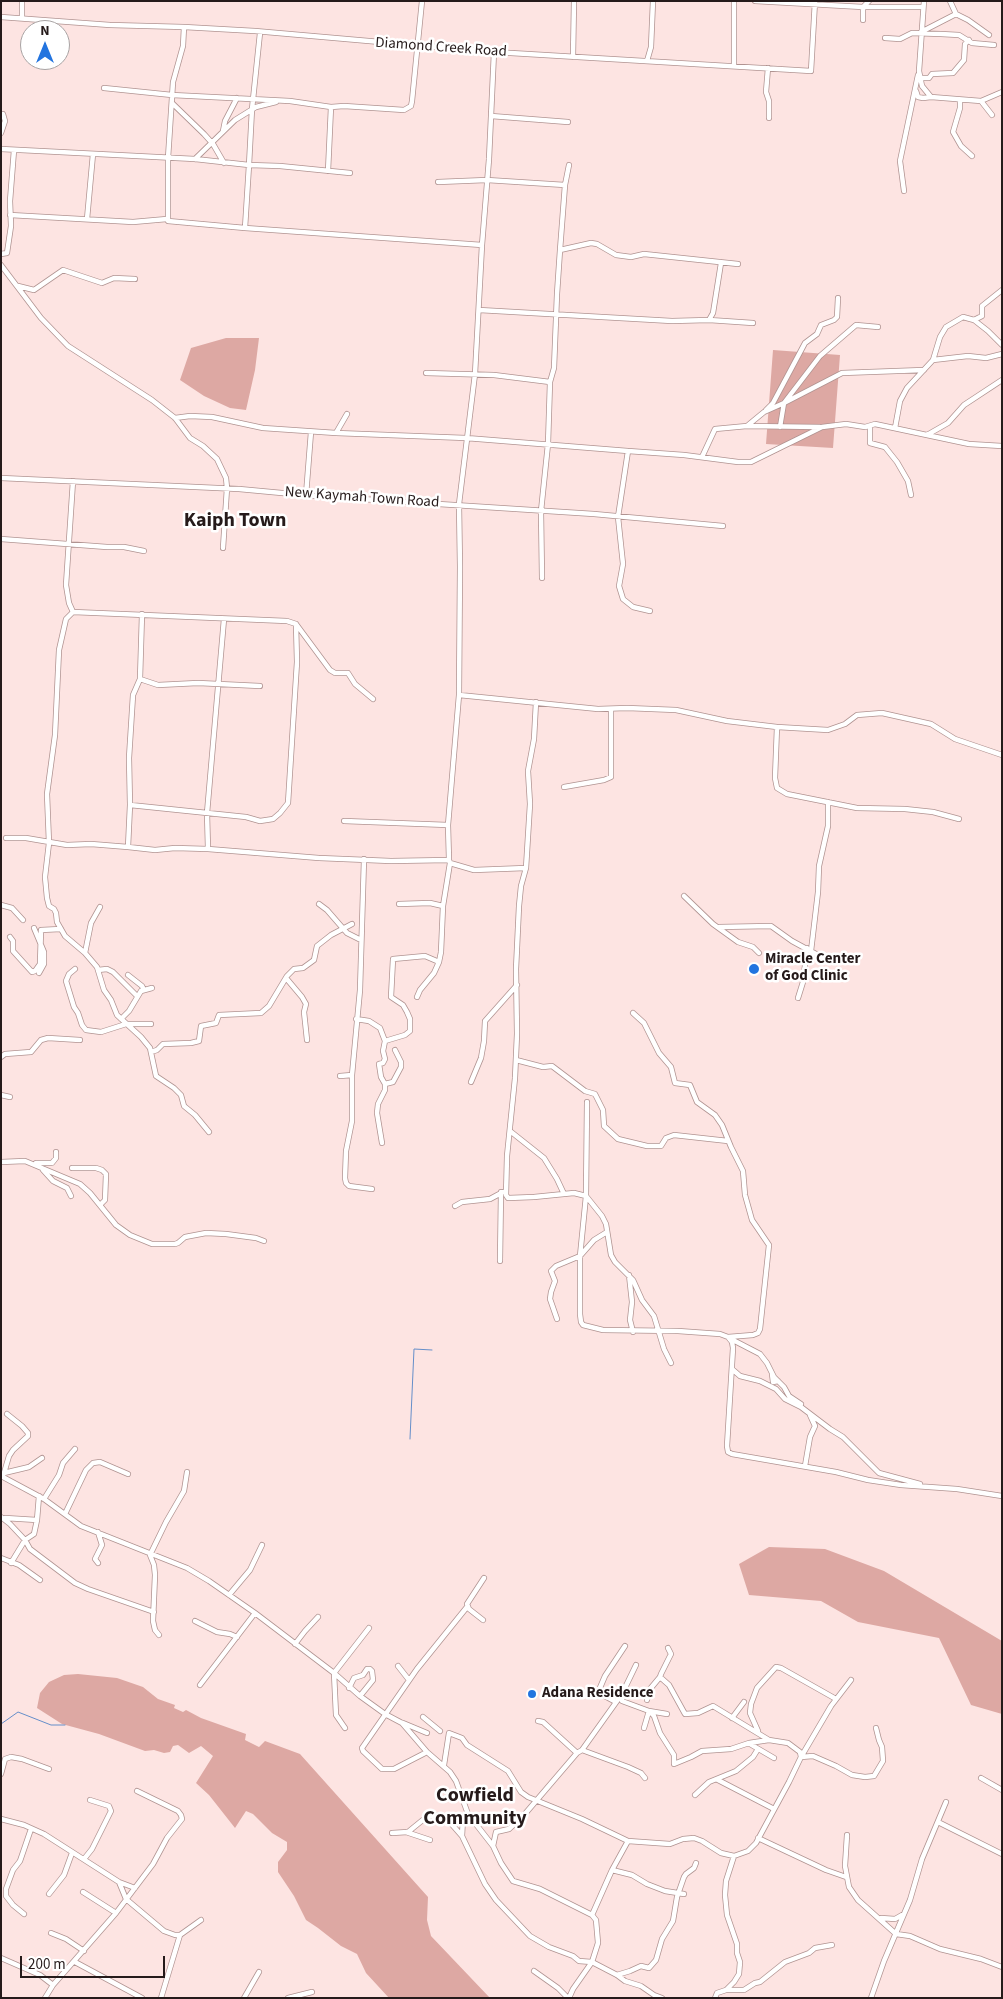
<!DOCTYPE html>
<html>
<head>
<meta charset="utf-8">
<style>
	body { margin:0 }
	#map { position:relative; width:1003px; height:1999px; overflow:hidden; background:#fde4e2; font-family:"Source Sans 3",sans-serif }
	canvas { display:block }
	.frame { position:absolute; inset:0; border:2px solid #251a1a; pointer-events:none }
	.north { position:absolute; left:20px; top:20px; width:50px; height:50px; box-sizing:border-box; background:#fff; border:1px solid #a8a3a3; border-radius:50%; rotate:0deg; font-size:14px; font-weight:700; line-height:20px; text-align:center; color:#251a1a }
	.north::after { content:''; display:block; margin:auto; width:18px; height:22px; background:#2274df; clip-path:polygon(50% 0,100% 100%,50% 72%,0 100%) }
	.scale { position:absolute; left:20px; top:1956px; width:145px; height:22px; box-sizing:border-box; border:2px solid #251a1a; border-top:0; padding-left:6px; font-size:15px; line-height:18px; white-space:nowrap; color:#251a1a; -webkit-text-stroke:4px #fff; paint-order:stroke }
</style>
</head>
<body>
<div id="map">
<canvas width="1003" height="1999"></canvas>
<div class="frame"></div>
<div class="north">N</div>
<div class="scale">200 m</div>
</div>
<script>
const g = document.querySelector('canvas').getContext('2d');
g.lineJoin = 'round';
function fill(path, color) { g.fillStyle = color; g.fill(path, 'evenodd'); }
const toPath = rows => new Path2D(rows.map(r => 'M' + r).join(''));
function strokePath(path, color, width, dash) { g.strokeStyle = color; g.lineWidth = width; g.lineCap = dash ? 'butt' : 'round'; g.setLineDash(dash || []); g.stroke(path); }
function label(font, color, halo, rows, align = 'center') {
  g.font = font + ' "Source Sans 3",sans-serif'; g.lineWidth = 5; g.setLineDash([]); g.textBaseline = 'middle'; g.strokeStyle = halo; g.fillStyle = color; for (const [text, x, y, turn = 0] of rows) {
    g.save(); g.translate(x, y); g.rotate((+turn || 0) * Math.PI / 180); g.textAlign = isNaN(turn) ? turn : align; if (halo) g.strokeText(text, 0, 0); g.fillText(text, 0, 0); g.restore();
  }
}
fill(toPath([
	[226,338,259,338,255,370,246,410,230,408,204,396,180,380,191,348],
	[773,350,840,355,833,448,766,444],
	[769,1547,825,1549,884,1571,1002,1641,1002,1714,971,1705,939,1638,858,1622,821,1601,749,1595,739,1564],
	[78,1674,117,1678,143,1687,158,1699,175,1705,174,1708,183,1712,186,1710,201,1718,246,1734,245,1740,259,1747,265,1741,300,1754,428,1897,427,1920,431,1936,490,1998,389,1998,366,1973,357,1954,341,1946,318,1928,306,1920,294,1896,278,1872,278,1862,287,1850,287,1842,272,1833,253,1814,246,1811,235,1828,209,1795,196,1783,213,1756,201,1746,189,1753,178,1745,173,1746,170,1752,164,1753,154,1750,145,1751,99,1734,62,1724,37,1708,40,1693,49,1682,64,1675]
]), '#dda8a3');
strokePath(toPath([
	[410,1439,414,1349,432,1350],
	[1,1724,18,1712,51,1725,65,1725]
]), '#658ec9', 1);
const minor = toPath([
	[22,1,22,18],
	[734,1,734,66],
	[755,1,863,7,869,1],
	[924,1,919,71,922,86,931,97,981,101,992,115],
	[950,1,956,14],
	[1,17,110,25,184,27,255,31,494,52,811,71,815,1],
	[863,20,863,7,923,7],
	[184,27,183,46,173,82,168,158,168,221,245,228,482,245],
	[921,32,956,14,968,20,989,35],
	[260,33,252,109,249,165,280,166,350,173],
	[885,38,900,39,912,33,941,34,959,35,972,43,994,45],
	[573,57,574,1],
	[647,61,651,47,653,1],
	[768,68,766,92,769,101,769,118],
	[920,78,929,78,932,74,953,73,964,60,965,44,969,40],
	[104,88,172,95,290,101,331,107,344,106,404,110,411,106,412,101,422,1],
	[916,91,918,97,923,98,931,97],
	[960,100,960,108,953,132,961,146,972,156],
	[981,101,1002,92],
	[172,103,204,134,213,144,224,163],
	[491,116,568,122],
	[223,131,225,121,237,98],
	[1,133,5,121,3,114],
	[1,149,195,159,249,165,245,228],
	[195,159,235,120,256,107,276,102],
	[328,171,331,107],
	[438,182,487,180,565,185],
	[904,191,900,161,918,75],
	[10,215,133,222,167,219],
	[87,219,93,154],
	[560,250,565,185,569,165],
	[1,254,7,253,11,226,10,201,14,150],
	[1,265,41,318,68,346,152,400,175,418,190,438,203,446,217,459,226,478,227,488,223,548],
	[18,286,34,290,63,270,102,283,114,278,135,279],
	[479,310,672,321,709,320,753,323],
	[709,320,713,313,721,263],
	[974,320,988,331,1002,345],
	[933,360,968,356,986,358,1002,354],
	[426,373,494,375,550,382,548,444,541,511,542,578],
	[550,382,554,368,557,294,560,250,591,243,597,244,616,255,631,257,644,254,738,264],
	[766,410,773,403,805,343,817,334,821,325,834,320,837,317,838,298],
	[175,418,190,416,212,417,263,428,336,433,347,414],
	[747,426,764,412,784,403,820,356,856,325,878,327],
	[870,426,870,443,885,447,897,462,908,481,911,495],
	[780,427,784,403,842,373,924,370],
	[895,428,900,401,907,388,933,360,940,337,946,327,963,317,974,320,982,316,982,306,1002,290],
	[336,433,466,438,628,451],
	[927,435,948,423,964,405,1002,380],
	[702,457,715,429,747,426,820,427],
	[1,478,239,489,314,496,594,514,723,526],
	[73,481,66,585,69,603,73,612,66,619,59,650,55,735,47,794,49,843,45,877,47,898,49,906,54,909,56,913,57,922,65,936,85,953,97,967,104,990,111,1000,117,1015,141,1037,150,1048,156,1076,174,1088,181,1095,184,1106,195,1115,209,1132],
	[306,495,311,432],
	[1,539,107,547,124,547,144,551],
	[650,611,633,607,623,599,619,586,623,564,618,517,628,451,684,455,738,462,751,462,822,427,846,424,865,427,875,424,969,444,1002,446],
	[73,612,287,621,296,624,330,670,335,673,348,673,355,684,373,699],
	[142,614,140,679,133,695,129,758,130,805,128,847,155,850,175,848,208,849,207,813,224,619],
	[140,679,158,685,198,683,260,686],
	[459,695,598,709,627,708,676,710,727,721,777,727,828,730,845,724,857,715,882,713,931,724,955,739,1002,755],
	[536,702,534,739,528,771,530,804,526,868,521,886,519,906,516,969,517,1034,515,1078,507,1156,506,1195,508,1198,534,1197,574,1193,586,1196,580,1256,580,1314,581,1322,583,1325,603,1330,678,1331,720,1334,728,1337,732,1342,733,1348,727,1446,728,1452,732,1454,836,1472,868,1480,901,1485,957,1489,1002,1496],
	[777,727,775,778,777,788,787,794,857,808,905,809,933,812,959,819],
	[564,787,604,780,611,777,611,710],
	[130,805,246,817,260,821,273,819,280,813,288,803,297,662,296,624],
	[344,821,448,825],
	[6,838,26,838,67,845,91,844,128,847],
	[208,849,319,858,391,861,449,860,450,863,474,870,526,868],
	[364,859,360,990,352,1075,352,1121,346,1151,345,1178,346,1183,349,1186,372,1189],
	[449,860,448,825,459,695,460,567,459,504,475,374,482,245,489,159,494,52],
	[684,896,713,924,738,942,753,947,759,953],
	[319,904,327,910,347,933,361,940],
	[399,904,430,903,443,906],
	[1,905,12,908,23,920],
	[719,927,771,926,792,941,827,960],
	[34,928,44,952,44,964,39,973],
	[10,937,13,941,13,951,32,972,35,971,40,964,41,930,61,929],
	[811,951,818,892,819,866,828,826,828,802],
	[85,953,91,923,100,907],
	[75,969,69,974,66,981,74,1007,78,1013,82,1025,86,1030,101,1032,126,1024,151,1024],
	[98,970,107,969,113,972,137,996],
	[128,975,142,986,144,990],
	[286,978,302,997,306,1004,304,1012,307,1040],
	[417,997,420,990,434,973,439,962,441,952,443,906,450,863],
	[798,998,803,982,807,948],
	[633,1013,644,1023,659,1053,671,1067,675,1083,690,1085,697,1102,715,1115,722,1125,731,1147,743,1171,745,1195,752,1220,769,1245,760,1329,758,1333,753,1335,728,1337],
	[121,1019,129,1011,141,991,152,988],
	[356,1019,369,1021,380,1028,385,1041,383,1051,385,1059,383,1063,379,1064,381,1077,385,1084,385,1090,378,1104,377,1113,382,1143],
	[385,1041,405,1035,410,1031,410,1019,407,1012,403,1005,391,997,393,959,425,956,439,962],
	[151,1052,157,1050,163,1044,191,1043,199,1041,201,1026,216,1023,219,1015,261,1013,269,1006,287,976,294,969,303,968,314,960,317,946,331,935,352,924],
	[1,1057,5,1054,31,1052,41,1040,48,1038,80,1040],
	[516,1060,543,1067,552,1066,585,1091,595,1094,603,1110,604,1126,618,1139,647,1146,661,1146,666,1138,674,1135,728,1141],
	[340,1076,352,1075],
	[471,1082,481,1058,484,1041,485,1021,517,985],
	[385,1084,393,1082,401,1067,401,1062,395,1050],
	[1,1095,10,1097],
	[587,1102,586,1196,602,1216,606,1224,611,1255,615,1262,633,1280,642,1300,654,1316,664,1349,671,1363],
	[510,1131,544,1158,557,1179,564,1194],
	[1,1162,25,1161,80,1184,90,1193,116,1225,130,1235,152,1244,175,1244,178,1243,185,1237,206,1233,226,1234,256,1238,264,1241],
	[36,1163,52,1163,56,1158,56,1152],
	[72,1168,96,1168,102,1170,106,1174,105,1200,100,1205],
	[43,1170,53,1181,67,1188,71,1196],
	[455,1206,462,1202,490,1199,503,1192],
	[500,1261,501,1192],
	[629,1275,632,1302,630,1320,633,1332],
	[557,1319,550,1299,551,1292,555,1281,551,1271,556,1266,580,1256,594,1240,607,1232],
	[731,1339,760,1354,767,1363,774,1377,784,1387,789,1396,801,1404],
	[732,1369,740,1376,760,1381,776,1389,785,1399,801,1407,830,1429,843,1437,879,1473,920,1484],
	[772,1374,773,1382,778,1381],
	[805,1466,810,1437,815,1426,810,1415],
	[4,1473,9,1456,13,1450,28,1436,28,1433,22,1426,7,1414],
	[3,1475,4,1473,29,1467,42,1458],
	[1,1476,44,1499,81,1526,187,1568,209,1581,255,1613,334,1673,360,1696,385,1714,402,1723,427,1752,450,1772,456,1781,468,1814,493,1846,501,1863,513,1881,540,1889,592,1915,596,1920,598,1943,592,1962,617,1975,625,1981,641,1986,654,1995,662,1998],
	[44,1499,59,1475,63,1463,75,1449],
	[65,1514,86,1470,93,1463,100,1462,128,1474],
	[1,1517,10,1524,25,1540,30,1549,75,1583,88,1589,154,1612],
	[5,1518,37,1520],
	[1,1558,19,1565,40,1580],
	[11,1563,25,1540,34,1534,37,1520,39,1496],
	[98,1563,95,1559,102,1545,98,1532],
	[229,1595,250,1570,262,1545],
	[483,1620,469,1609,467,1604,484,1578],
	[195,1621,217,1632,230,1634,237,1637],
	[159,1635,155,1630,153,1621,155,1575,154,1565,150,1555,166,1522,184,1491,187,1472],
	[295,1644,305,1631,318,1617],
	[668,1648,671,1654,661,1674,660,1677,669,1685,685,1714,698,1713,713,1706,769,1740,788,1743,800,1752,801,1757,813,1756,836,1766,852,1775,865,1777,874,1776,883,1761,882,1747,879,1740,876,1728],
	[636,1665,622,1694,622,1701,649,1711,654,1716,660,1733,674,1755,674,1764,691,1757,702,1751,731,1749,749,1743,769,1740],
	[398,1666,409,1680],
	[200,1685,255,1613],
	[349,1688,354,1678,363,1675,367,1669,370,1669,372,1671,373,1680,360,1696],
	[647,1700,650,1689,660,1677],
	[616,1702,601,1694,599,1690,605,1676,625,1646],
	[423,1717,440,1731],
	[732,1718,744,1702],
	[538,1721,543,1722,577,1753],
	[403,1723,427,1733],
	[345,1728,336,1715,334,1673,369,1628],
	[644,1728,649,1711,667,1714],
	[758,1731,750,1713,751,1704,757,1688,776,1667,781,1668,836,1699],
	[750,1744,774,1758],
	[582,1750,628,1767,641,1773,645,1778],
	[427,1752,394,1769,382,1769,363,1751,362,1748,417,1669,467,1607],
	[444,1765,449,1733,462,1738,467,1745,508,1771,521,1792,528,1797,582,1819,628,1841,670,1844,683,1839,694,1838,702,1841,721,1853,734,1856,748,1851,756,1843,789,1782,801,1757,831,1706,851,1680],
	[1,1774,5,1759,11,1757,22,1759,49,1769],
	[981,1778,1002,1790],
	[718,1780,774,1809],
	[695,1795,709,1782,736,1771,753,1757,758,1749],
	[468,1814,463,1819,462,1836,485,1884,496,1900,530,1936,549,1947,573,1956,579,1961,592,1962],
	[1,1819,24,1825,44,1834,119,1882],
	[938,1822,1002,1854],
	[406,1832,430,1840],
	[392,1833,408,1832,424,1819,435,1815,448,1820,462,1836],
	[847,1835,845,1866,849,1887,858,1900,896,1934,910,1936,940,1949,981,1959,1002,1967],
	[758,1838,826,1870,846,1877],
	[493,1846,496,1832,509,1829,524,1815,577,1753,582,1750,622,1694],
	[84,1859,92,1849,111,1811,109,1806,90,1800],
	[612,1870,632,1875,647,1884,665,1891,684,1894],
	[135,1888,119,1882,126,1899,164,1931,175,1935,180,1935,201,1920],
	[83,1892,116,1913],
	[49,1894,64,1875,72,1853],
	[24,1914,13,1905,6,1896,6,1889,13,1870,20,1861,31,1829],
	[592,1915,612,1870,628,1841],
	[881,1918,895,1919,902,1915],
	[51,1933,66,1939,84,1951],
	[1,1958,40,1975,53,1985],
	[75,1962,142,1998],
	[534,1971,558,1988,568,1998],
	[617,1975,630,1971,641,1966,649,1968,656,1960,662,1939,673,1921,677,1897,684,1877,686,1874,694,1868,696,1863],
	[726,1990,744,1990,755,1983,760,1982,785,1962,809,1953,815,1948,832,1945],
	[45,1998,53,1985,116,1913,153,1864,167,1838,182,1819,181,1815,178,1811,137,1791],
	[161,1998,180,1935],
	[244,1998,259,1972],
	[288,1998,312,1992],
	[569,1998,573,1989,592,1962],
	[715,1998,717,1993,726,1990,734,1982,739,1974,740,1962,737,1953,737,1944,727,1915,725,1895,726,1881,734,1856],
	[871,1998,884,1961,910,1900,922,1859,946,1802]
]);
strokePath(minor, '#b09391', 6);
strokePath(minor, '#fff', 4.5);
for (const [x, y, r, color] of [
	[754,969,6,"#2274df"],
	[532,1694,5,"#2274df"]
]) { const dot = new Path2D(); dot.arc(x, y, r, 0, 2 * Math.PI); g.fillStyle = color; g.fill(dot); strokePath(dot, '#fff', 2); }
label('15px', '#251a1a', '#fff', [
	["Diamond Creek Road",441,48,4],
	["New Kaymah Town Road",362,498,4]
]);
label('bold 15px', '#251a1a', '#fff', [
	["Miracle Center",765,960],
	["of God Clinic",765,977],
	["Adana Residence",542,1694]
], 'left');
label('bold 20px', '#251a1a', '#fff', [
	["Kaiph Town",235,522],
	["Cowfield",475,1797],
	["Community",475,1820]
]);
</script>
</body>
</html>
